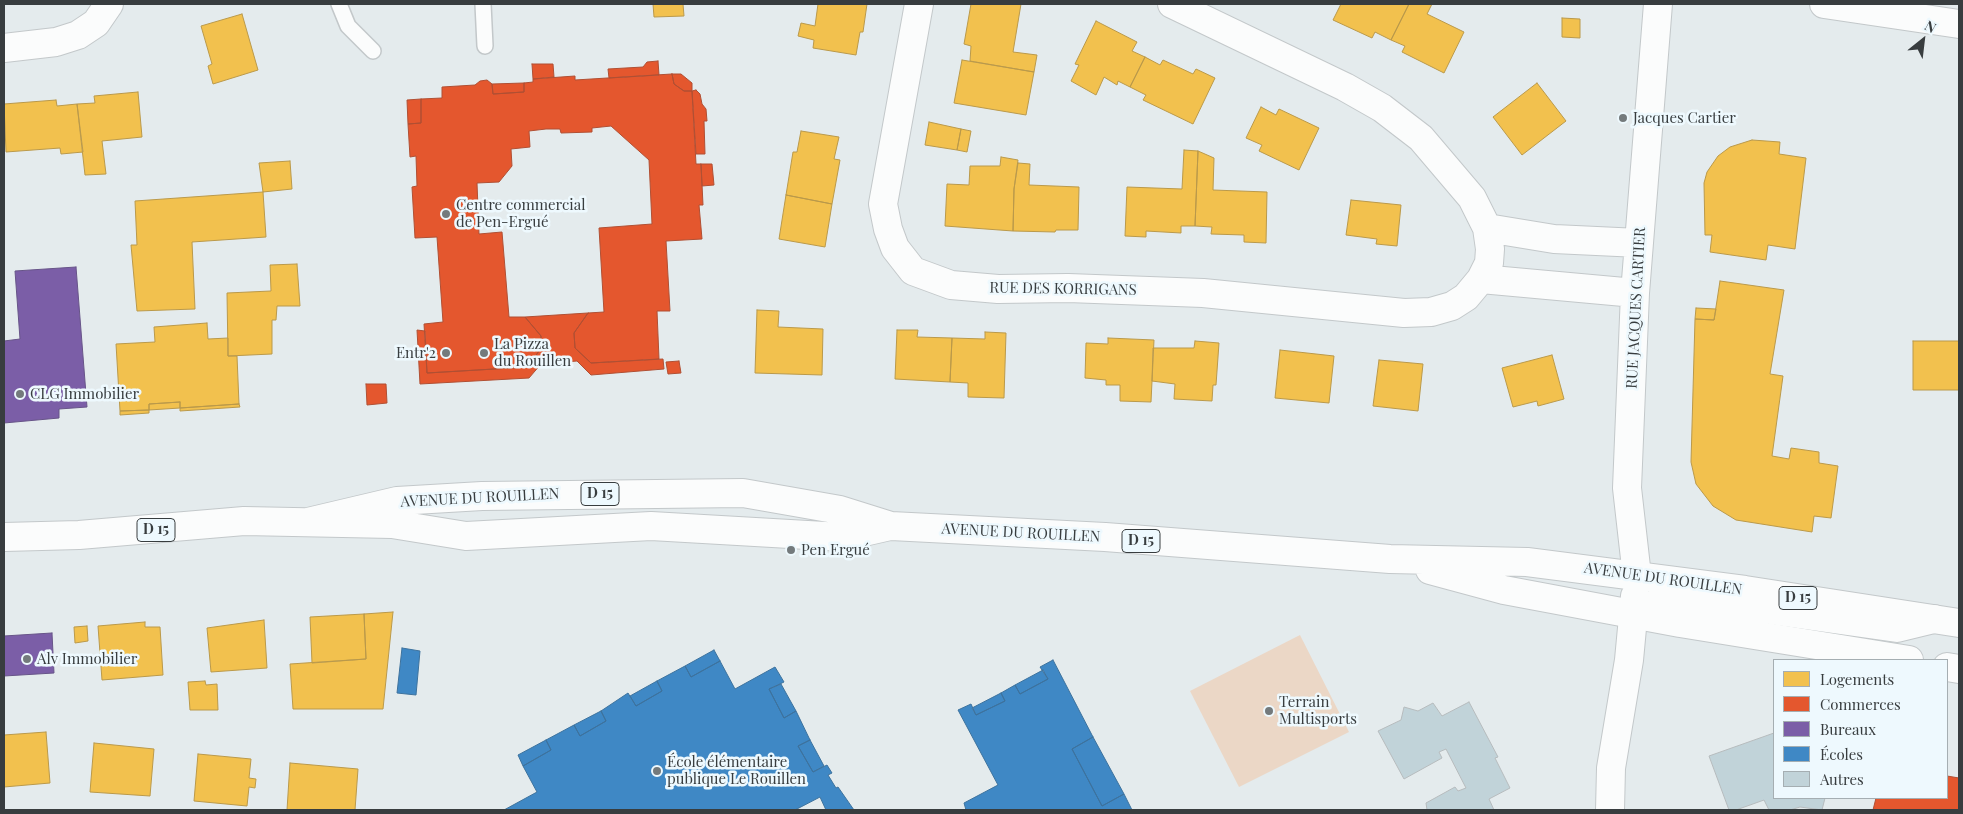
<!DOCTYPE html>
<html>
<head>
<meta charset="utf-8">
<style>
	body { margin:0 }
	#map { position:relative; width:1963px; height:814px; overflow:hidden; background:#e4ebed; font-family:"Playfair Display",serif }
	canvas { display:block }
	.frame { position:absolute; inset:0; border:5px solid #383d3f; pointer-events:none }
	.legend { position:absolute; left:1773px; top:659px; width:175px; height:140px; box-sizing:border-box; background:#eef9fe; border:1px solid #a5aeb2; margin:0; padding:6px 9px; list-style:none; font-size:15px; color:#383d3f }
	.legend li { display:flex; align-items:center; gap:10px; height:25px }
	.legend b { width:25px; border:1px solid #a5aeb2 }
	.north { position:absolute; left:1898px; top:15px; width:50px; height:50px; -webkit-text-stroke:4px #eef9fe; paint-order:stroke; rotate:29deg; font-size:14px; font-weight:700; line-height:20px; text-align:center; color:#383d3f }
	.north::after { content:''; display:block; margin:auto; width:18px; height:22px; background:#383d3f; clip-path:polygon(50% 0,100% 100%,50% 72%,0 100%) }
</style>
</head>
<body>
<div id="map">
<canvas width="1963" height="814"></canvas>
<div class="frame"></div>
<ul class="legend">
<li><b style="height:14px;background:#f2c14e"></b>Logements</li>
<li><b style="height:14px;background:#e4572e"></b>Commerces</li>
<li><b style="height:14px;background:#7b5ea7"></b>Bureaux</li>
<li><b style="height:14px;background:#3f88c5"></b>Écoles</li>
<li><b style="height:14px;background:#c1d3d9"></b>Autres</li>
</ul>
<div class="north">N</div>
</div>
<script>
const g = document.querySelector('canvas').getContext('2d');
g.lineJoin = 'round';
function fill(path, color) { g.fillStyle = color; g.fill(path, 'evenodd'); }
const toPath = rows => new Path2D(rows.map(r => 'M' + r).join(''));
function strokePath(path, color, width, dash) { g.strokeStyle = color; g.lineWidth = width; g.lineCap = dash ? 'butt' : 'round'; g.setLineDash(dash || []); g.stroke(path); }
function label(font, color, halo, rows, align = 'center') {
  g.font = font + ' "Playfair Display",serif'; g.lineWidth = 5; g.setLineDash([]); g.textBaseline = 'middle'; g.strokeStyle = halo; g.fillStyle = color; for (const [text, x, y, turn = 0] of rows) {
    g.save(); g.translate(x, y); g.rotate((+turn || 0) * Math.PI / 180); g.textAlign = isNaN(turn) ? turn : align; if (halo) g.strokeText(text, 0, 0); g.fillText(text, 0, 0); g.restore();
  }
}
fill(toPath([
	[1300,635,1349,732,1239,787,1190,691]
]), '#ebd7c6');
const homes = toPath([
	[653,4,683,4,684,16,654,17,653,4],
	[818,4,867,4,863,32,860,32,856,55,813,48,814,40,798,36,801,23,815,26,818,4],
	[971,4,1021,4,1013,52,1037,55,1034,72,970,61,971,46,964,44,971,4],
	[1341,4,1409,4,1391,40,1375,32,1372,38,1333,20,1341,4],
	[1409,4,1432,4,1427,14,1464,32,1444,73,1402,52,1405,46,1391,40,1409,4],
	[242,14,258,70,213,84,208,66,212,64,201,26,242,14],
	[1562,18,1580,19,1580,38,1562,37,1562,18],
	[1096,21,1137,42,1132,51,1145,57,1130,87,1118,81,1117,85,1104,77,1096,95,1071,81,1079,65,1075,64,1096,21],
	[1145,57,1160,65,1163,60,1193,74,1196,69,1215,78,1193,124,1143,100,1146,95,1130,87,1145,57],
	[962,60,1034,72,1026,115,954,103,962,60],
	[1537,83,1566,121,1522,155,1493,117,1537,83],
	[138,92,142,137,102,141,106,174,85,175,77,104,95,103,94,96,138,92],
	[56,100,57,106,77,104,83,152,61,154,60,148,6,152,4,104,56,100],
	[1261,107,1276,115,1279,109,1319,128,1299,170,1259,151,1262,145,1246,138,1261,107],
	[929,122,961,129,957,150,925,145,929,122],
	[961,129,971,131,967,152,957,150,961,129],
	[801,131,839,137,834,159,840,160,832,204,786,195,793,152,797,152,801,131],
	[1752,140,1780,142,1779,154,1806,158,1795,249,1768,245,1766,260,1710,252,1712,235,1705,235,1704,183,1707,172,1718,156,1730,147,1752,140],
	[1184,150,1198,151,1195,226,1181,226,1181,233,1146,231,1146,237,1125,236,1127,187,1182,189,1184,150],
	[1198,151,1214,158,1213,190,1267,192,1266,243,1244,242,1244,235,1211,234,1212,227,1195,226,1198,151],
	[1001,157,1018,160,1014,189,1013,231,945,226,947,184,969,185,970,166,1000,166,1001,157],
	[290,161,292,189,263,192,259,163,290,161],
	[1018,163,1030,164,1029,185,1079,187,1078,230,1056,230,1055,232,1013,231,1014,189,1018,163],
	[263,192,266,237,192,242,195,309,137,311,131,245,137,245,135,201,263,192],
	[786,195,832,204,825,247,779,239,786,195],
	[1351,200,1401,205,1397,246,1376,244,1377,239,1346,235,1351,200],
	[297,264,300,306,277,306,276,320,272,320,272,354,228,356,227,293,271,291,270,265,297,264],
	[1720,281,1784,290,1770,374,1783,376,1772,456,1789,459,1791,448,1819,452,1819,463,1838,466,1831,518,1814,516,1812,532,1736,520,1713,506,1696,484,1691,462,1695,319,1714,320,1720,281],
	[1696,308,1716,309,1714,320,1695,319,1696,308],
	[757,310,779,311,778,327,823,329,822,375,755,373,757,310],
	[207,323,208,339,228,338,228,356,237,356,239,404,180,408,180,402,149,404,149,410,120,411,116,344,155,342,154,327,207,323],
	[897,330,918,330,917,337,952,338,950,382,895,379,897,330],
	[985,332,1006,333,1004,398,968,397,968,383,950,382,952,338,985,339,985,332],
	[1108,338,1154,340,1151,402,1120,401,1120,385,1106,385,1106,380,1085,378,1086,343,1108,344,1108,338],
	[1195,341,1219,343,1216,385,1213,385,1212,401,1174,399,1175,384,1152,381,1153,348,1194,348,1195,341],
	[1913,341,1959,341,1959,390,1913,390,1913,341],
	[1280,350,1334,356,1329,403,1275,398,1280,350],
	[1552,355,1564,399,1538,406,1537,401,1513,407,1502,368,1552,355],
	[1379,360,1423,364,1418,411,1373,406,1379,360],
	[180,402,180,408,149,410,149,404,180,402],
	[239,404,240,407,180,411,180,408,239,404],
	[149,410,149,413,120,415,120,411,149,410],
	[393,612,383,709,293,709,290,664,366,659,364,614,393,612],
	[364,614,366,659,312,663,310,617,364,614],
	[264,620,267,668,211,672,207,628,264,620],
	[145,622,145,627,160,627,163,675,102,680,98,626,145,622],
	[87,626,88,641,75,643,74,627,87,626],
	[205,681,206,685,217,684,218,710,190,710,188,682,205,681],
	[46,732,50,783,4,787,4,735,46,732],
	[94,743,154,749,150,796,90,792,94,743],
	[198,754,251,759,249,778,256,779,255,788,249,787,247,806,194,801,198,754],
	[290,763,358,769,355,810,287,810,290,763]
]);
fill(homes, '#f2c14e');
strokePath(homes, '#ba994a', 1);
const shops = toPath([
	[658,61,659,75,609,78,608,69,643,67,647,62,658,61],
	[532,64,553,64,554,77,533,79,532,64],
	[672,74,674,84,684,91,692,91,696,164,701,164,703,205,699,205,702,239,666,241,670,311,657,311,659,359,591,363,575,348,574,333,588,313,604,312,599,228,652,224,649,160,611,126,592,128,592,132,561,133,560,129,546,129,529,131,530,147,511,149,512,166,499,182,477,183,479,234,502,232,509,317,525,317,541,336,541,348,528,367,427,373,424,324,443,322,437,237,415,238,412,187,417,186,416,156,410,157,408,124,421,123,421,99,442,98,442,87,475,85,480,81,487,80,492,84,493,94,524,92,524,83,533,82,533,79,575,76,575,80,672,74],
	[672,74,681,74,692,83,692,91,684,91,674,84,672,74],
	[524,83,524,92,493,94,492,84,524,83],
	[696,90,700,94,702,104,706,109,707,121,704,121,705,154,696,154,692,91,696,90],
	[421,99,421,123,408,124,407,100,421,99],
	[701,164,712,164,714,185,702,186,701,164],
	[588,313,574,333,575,348,591,363,663,359,664,369,591,375,577,361,541,364,529,378,420,384,417,330,425,331,427,373,528,367,541,348,541,336,525,317,588,313],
	[679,361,681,373,668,374,666,362,679,361],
	[366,384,386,384,387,403,367,405,366,384],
	[1947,776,1959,778,1959,810,1873,810,1876,798,1947,798,1947,776]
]);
fill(shops, '#e4572e');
strokePath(shops, '#b04f33', 1);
const offices = toPath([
	[76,267,87,407,59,409,59,418,4,423,4,341,20,339,15,271,76,267],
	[52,633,54,673,4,676,4,636,52,633]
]);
fill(offices, '#7b5ea7');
strokePath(offices, '#675488', 1);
const schools = toPath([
	[402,648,420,651,416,695,397,693,402,648],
	[714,650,720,661,691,677,685,666,714,650],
	[1053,660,1093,737,1072,749,1102,806,1124,794,1132,810,966,810,964,803,998,785,958,710,971,704,976,715,1005,701,1001,693,1015,685,1020,694,1048,679,1040,667,1053,660],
	[720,661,735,689,775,667,784,682,769,689,784,718,796,711,810,740,798,746,813,772,827,765,832,773,828,775,836,788,838,787,854,810,826,810,820,797,795,810,504,810,537,792,523,766,551,750,546,740,574,725,580,736,606,721,601,711,628,693,636,706,662,691,657,681,685,666,691,677,720,661],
	[1043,670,1048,679,1020,694,1015,685,1043,670],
	[657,681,662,691,636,706,630,696,657,681],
	[781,684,796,711,784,718,769,689,781,684],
	[1001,693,1005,701,976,715,972,708,1001,693],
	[601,711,606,721,580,736,574,725,601,711],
	[1093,737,1124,794,1102,806,1072,749,1093,737],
	[546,740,551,750,523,766,518,755,546,740],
	[810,740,824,766,813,772,798,746,810,740]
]);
fill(schools, '#3f88c5');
strokePath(schools, '#3d729d', 1);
const building = toPath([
	[1469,702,1498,757,1495,758,1510,788,1489,799,1494,810,1427,810,1426,803,1455,787,1458,791,1466,788,1446,749,1439,752,1442,758,1404,779,1378,731,1401,720,1404,707,1418,711,1433,703,1442,716,1469,702],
	[1774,733,1774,798,1825,798,1822,810,1800,807,1790,810,1769,810,1764,800,1736,810,1729,810,1709,756,1774,733]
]);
fill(building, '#c1d3d9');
strokePath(building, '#b6bbbd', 1);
const lane = toPath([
	[339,4,348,26,373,51],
	[483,4,485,46]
]);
const street = toPath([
	[919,4,883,204,888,229,895,248,913,271,951,285,998,289,1068,288,1203,293,1404,313,1431,312,1452,306,1466,297,1481,279,1489,263,1490,249,1487,228,1472,198,1421,138,1382,108,1345,87,1172,4],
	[1824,4,1959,24],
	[4,48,56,42,78,35,96,23,109,4],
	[1487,228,1554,239,1639,243],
	[1481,279,1635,293],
	[1637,576,1627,488,1635,293,1658,4]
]);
const secondary = toPath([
	[1633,613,1664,601,1692,599,1897,628,1934,619],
	[1610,810,1611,768,1629,660,1635,596]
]);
const primary = toPath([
	[308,522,397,501,482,496,743,493,840,510,891,526,1105,537,1390,559,1527,562,1745,590,1959,623],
	[4,537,79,535,244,521,392,524,466,536,651,526,842,537,890,526],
	[1430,570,1504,590,1680,623,1909,660],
	[1947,667,1959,669]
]);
strokePath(lane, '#c3c8ca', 18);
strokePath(street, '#c3c8ca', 30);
strokePath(secondary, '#c3c8ca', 30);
strokePath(primary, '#c3c8ca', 30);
strokePath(lane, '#fbfcfc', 15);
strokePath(street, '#fbfcfc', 28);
strokePath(secondary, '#fbfcfc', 28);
strokePath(primary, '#fbfcfc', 28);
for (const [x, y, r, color] of [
	[1623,118,5,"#747a7c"],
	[446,214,5,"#747a7c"],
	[446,353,5,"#747a7c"],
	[484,353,5,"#747a7c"],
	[20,394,5,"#747a7c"],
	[791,550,5,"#747a7c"],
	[27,659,5,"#747a7c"],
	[1269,711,5,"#747a7c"],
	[657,771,5,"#747a7c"]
]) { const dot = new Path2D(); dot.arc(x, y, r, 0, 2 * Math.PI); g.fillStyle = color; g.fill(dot); strokePath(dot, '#eef9fe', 2); }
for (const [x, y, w] of [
	[600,494,38],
	[156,530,38],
	[1141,541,38],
	[1798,598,38]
]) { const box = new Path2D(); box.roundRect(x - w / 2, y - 11.5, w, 23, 4); g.fillStyle = '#eef9fe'; g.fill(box); strokePath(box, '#383d3f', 1); }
label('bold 14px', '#383d3f', null, [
	["D 15",600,494],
	["D 15",156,530],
	["D 15",1141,541],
	["D 15",1798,598]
]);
label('15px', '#383d3f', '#eef9fe', [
	["Jacques Cartier",1633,118],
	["Centre commercial",456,205],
	["de Pen-Ergué",456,222],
	["La Pizza",494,344],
	["du Rouillen",494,361],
	["Entr'2",436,353,"right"],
	["CLG Immobilier",30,394],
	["Pen Ergué",801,550],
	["Alv Immobilier",37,659],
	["Terrain",1279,702],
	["Multisports",1279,719],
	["École élémentaire",667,762],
	["publique Le Rouillen",667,779]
], 'left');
label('15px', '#383d3f', '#eef9fe', [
	["RUE DES KORRIGANS",1063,289,1],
	["RUE JACQUES CARTIER",1636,308,-87],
	["AVENUE DU ROUILLEN",480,498,-3],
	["AVENUE DU ROUILLEN",1021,533,3],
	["AVENUE DU ROUILLEN",1663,579,8]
]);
</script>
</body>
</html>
